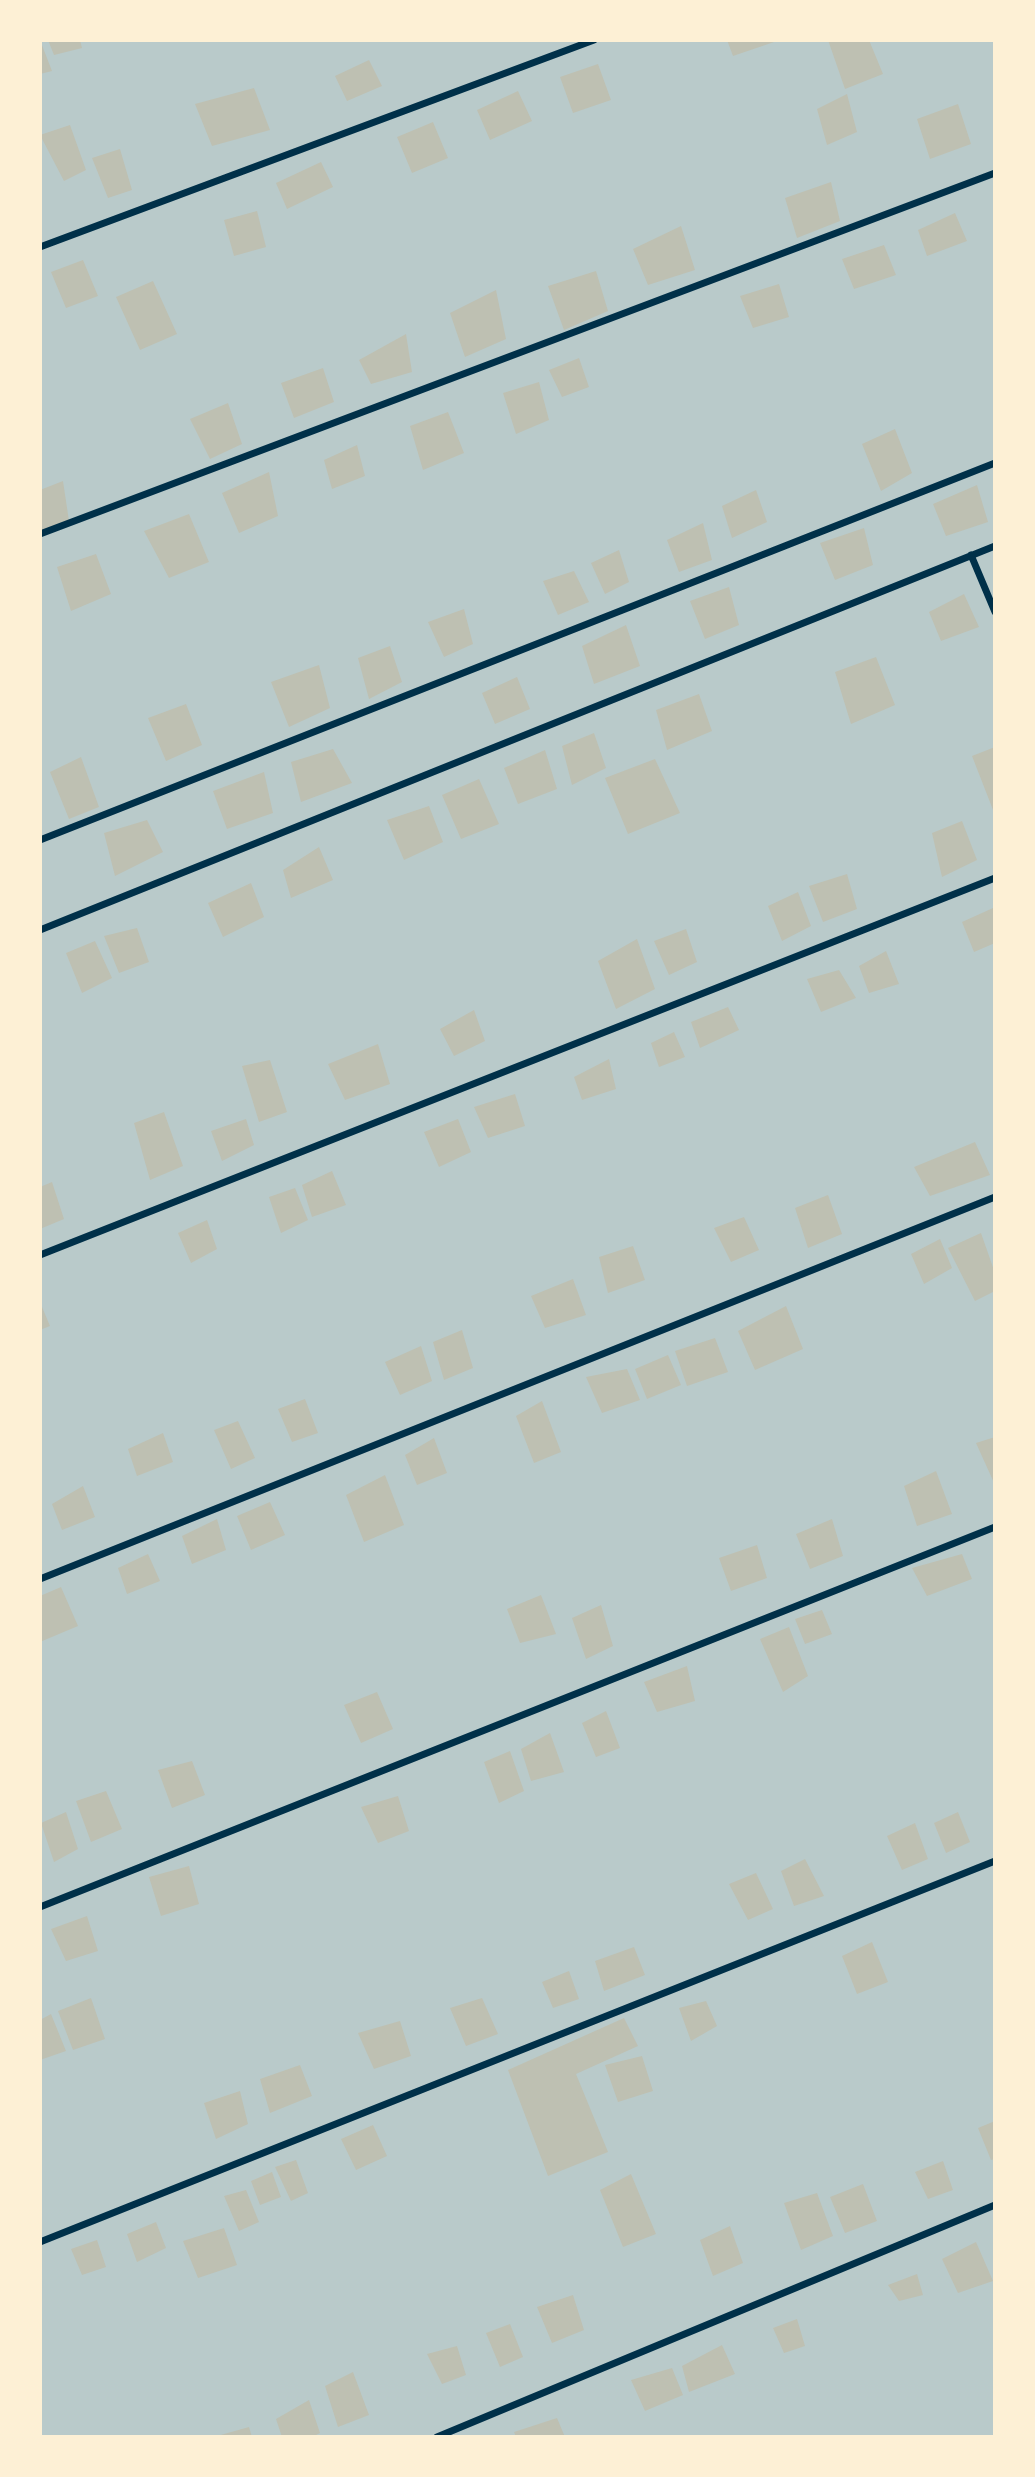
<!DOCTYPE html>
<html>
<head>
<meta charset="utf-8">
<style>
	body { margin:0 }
	#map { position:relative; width:1035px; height:2477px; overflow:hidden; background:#fdf0d5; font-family:"Crimson Pro",serif }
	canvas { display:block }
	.frame { position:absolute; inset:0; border:42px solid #fdf0d5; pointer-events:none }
</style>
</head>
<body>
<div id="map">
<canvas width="1035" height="2477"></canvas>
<div class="frame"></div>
</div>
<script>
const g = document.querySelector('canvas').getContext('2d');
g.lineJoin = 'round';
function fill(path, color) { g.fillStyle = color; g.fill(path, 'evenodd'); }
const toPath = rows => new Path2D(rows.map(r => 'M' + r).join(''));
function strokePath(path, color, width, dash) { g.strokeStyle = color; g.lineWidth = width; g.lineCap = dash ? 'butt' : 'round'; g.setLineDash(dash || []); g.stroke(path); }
fill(toPath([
	[40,40,995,40,995,2437,40,2437]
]), '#b9caca');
fill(toPath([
	[40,40,52,71,40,74],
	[48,40,80,40,82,48,54,55],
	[727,40,777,40,777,41,733,56],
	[828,40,869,40,883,74,845,89],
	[369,60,382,86,347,101,335,76],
	[598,64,611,100,573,113,560,77],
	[254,88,270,130,212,146,195,104],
	[518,91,532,121,490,140,477,110],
	[847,94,857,132,827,145,817,109],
	[958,104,971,144,930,159,917,119],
	[433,122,448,158,412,173,397,137],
	[70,125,86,170,64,181,40,135],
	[120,149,132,190,108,198,92,158],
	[321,162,333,187,287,209,276,183],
	[831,182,840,221,797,238,785,198],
	[257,211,266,247,234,256,224,220],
	[955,213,967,241,927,256,918,230],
	[681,226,695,270,648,285,633,249],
	[884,245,896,275,854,289,842,259],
	[83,260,98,296,66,308,51,272],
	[596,271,608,311,564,330,548,286],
	[153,281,177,334,140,350,116,297],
	[779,284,789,317,753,328,740,296],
	[496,290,506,339,465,357,450,313],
	[406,334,412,372,371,384,359,360],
	[579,358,589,387,562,397,549,370],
	[323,368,334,402,294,418,281,383],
	[539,382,549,420,516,434,503,393],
	[228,403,242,444,210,459,190,419],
	[448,412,464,453,423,470,410,426],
	[895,429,912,473,881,491,862,444],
	[357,445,365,476,332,489,324,460],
	[269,472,278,516,239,533,222,493],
	[63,481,69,521,40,532,40,490],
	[977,485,988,522,946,536,933,504],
	[756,490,767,522,732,538,722,506],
	[189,514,209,562,169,578,144,531],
	[703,523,712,560,679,572,667,540],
	[864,528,873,565,835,580,820,543],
	[619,550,629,582,605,594,591,563],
	[96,554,111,594,71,611,57,567],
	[574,571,589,602,558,615,543,581],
	[729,587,739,625,705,639,690,601],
	[964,594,979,627,941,641,929,612],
	[464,609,473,644,444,657,428,622],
	[626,625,640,666,594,684,582,646],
	[390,646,402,682,369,699,358,658],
	[876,657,895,705,851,724,835,672],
	[319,665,330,708,289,727,271,682],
	[517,677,530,709,495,724,482,693],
	[699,694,712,731,667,750,656,710],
	[186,704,202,745,166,761,148,718],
	[594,733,606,768,572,785,562,746],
	[995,747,995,815,972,756],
	[333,749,352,783,301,802,291,762],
	[545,750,557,789,518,804,504,768],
	[81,757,99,807,69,819,50,772],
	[655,759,680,813,628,834,605,778],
	[264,772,273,813,227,829,213,791],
	[479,779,499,824,461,839,442,795],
	[429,806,443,842,404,860,387,820],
	[147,820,163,852,115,876,104,833],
	[962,821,977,860,942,877,932,833],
	[319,847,333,880,291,898,283,870],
	[847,874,857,909,823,922,809,886],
	[251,883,264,917,223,937,208,903],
	[798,892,811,926,782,941,768,906],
	[993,908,995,943,974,952,962,922],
	[137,928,149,962,119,973,104,936],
	[686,929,697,962,669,975,654,941],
	[637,939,655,989,616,1009,598,961],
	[95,941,112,978,82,993,66,953],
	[886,951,899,984,869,993,859,966],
	[839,970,856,998,821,1012,807,979],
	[728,1007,739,1030,700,1048,691,1022],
	[474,1010,485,1041,454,1056,440,1029],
	[674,1032,685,1057,659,1067,651,1043],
	[378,1044,390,1084,345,1100,328,1064],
	[609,1059,616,1089,582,1100,574,1077],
	[270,1060,287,1112,259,1122,242,1066],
	[515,1094,525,1126,488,1138,474,1107],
	[164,1112,183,1166,150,1180,134,1123],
	[246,1119,254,1145,222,1161,211,1131],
	[458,1119,471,1152,439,1167,424,1132],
	[975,1142,990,1175,930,1196,914,1167],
	[332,1171,346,1205,312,1217,302,1185],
	[52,1182,64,1219,40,1229,40,1187],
	[295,1188,308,1220,281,1233,269,1197],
	[828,1195,842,1234,808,1248,795,1208],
	[744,1217,759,1250,731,1262,714,1228],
	[207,1220,217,1249,191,1263,178,1233],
	[981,1233,995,1273,995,1291,975,1301,948,1248],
	[940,1239,952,1268,924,1284,911,1254],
	[633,1246,645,1280,608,1293,599,1257],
	[573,1279,586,1315,545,1328,531,1296],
	[40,1302,50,1326,40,1330],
	[786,1306,803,1349,755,1370,738,1331],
	[462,1330,473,1368,444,1380,433,1342],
	[715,1338,728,1372,687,1386,675,1351],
	[421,1346,432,1381,400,1395,385,1362],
	[668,1355,681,1385,647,1399,635,1369],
	[627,1369,640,1400,602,1413,586,1377],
	[305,1399,318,1433,292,1442,278,1409],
	[542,1401,561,1452,534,1463,516,1416],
	[238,1421,255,1458,231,1469,214,1430],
	[163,1433,173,1462,137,1476,128,1449],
	[995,1437,995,1485,976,1443],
	[434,1438,447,1473,417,1485,405,1455],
	[936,1471,952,1514,917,1526,904,1486],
	[385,1475,404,1525,364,1542,346,1495],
	[83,1486,95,1517,62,1530,52,1504],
	[270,1502,285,1535,251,1550,237,1516],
	[217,1519,226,1550,192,1564,182,1536],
	[832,1519,843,1556,810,1569,796,1534],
	[757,1545,767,1578,731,1591,719,1558],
	[148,1554,160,1581,127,1594,118,1568],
	[962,1554,972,1579,927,1596,912,1568],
	[61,1587,78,1626,40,1642,40,1596],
	[541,1595,556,1634,520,1643,507,1609],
	[601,1605,613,1646,586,1659,572,1618],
	[822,1610,832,1634,805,1644,795,1619],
	[789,1627,808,1676,783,1692,760,1639],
	[687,1666,695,1701,657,1712,644,1682],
	[377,1692,393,1729,361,1743,344,1705],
	[606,1711,620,1748,596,1757,582,1723],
	[550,1733,564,1772,531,1781,521,1749],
	[510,1751,524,1791,499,1803,484,1762],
	[192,1761,205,1795,172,1808,158,1770],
	[106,1791,122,1829,91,1842,76,1801],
	[398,1796,409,1831,378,1843,361,1807],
	[66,1812,78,1849,54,1862,41,1823],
	[958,1812,970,1842,946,1853,934,1823],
	[915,1823,928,1859,902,1870,887,1836],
	[805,1859,824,1896,794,1906,781,1871],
	[189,1866,199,1904,161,1916,149,1877],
	[756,1873,773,1909,748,1920,729,1884],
	[87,1916,98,1951,66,1961,51,1929],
	[872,1942,888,1982,857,1994,842,1956],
	[634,1947,645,1975,604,1991,595,1961],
	[569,1971,579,1999,553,2008,542,1982],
	[91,1998,105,2039,73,2050,58,2011],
	[482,1998,498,2034,466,2046,450,2008],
	[706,2001,717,2026,691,2041,679,2008],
	[51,2014,66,2051,40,2060,40,2020],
	[624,2018,638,2046,576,2074,608,2152,548,2176,508,2070],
	[400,2021,411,2056,374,2069,358,2033],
	[642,2056,653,2091,618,2102,605,2065],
	[300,2065,312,2096,270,2113,260,2079],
	[240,2091,248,2124,216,2139,204,2103],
	[995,2121,995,2159,991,2160,978,2128],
	[373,2125,387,2156,356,2170,341,2139],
	[296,2160,308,2193,291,2201,275,2167],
	[943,2161,953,2190,928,2199,915,2172],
	[272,2172,281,2197,260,2205,251,2181],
	[631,2174,656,2234,623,2247,600,2190],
	[863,2184,877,2221,845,2233,830,2197],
	[246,2190,259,2222,239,2231,224,2196],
	[817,2193,833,2236,801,2250,784,2203],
	[156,2222,166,2248,137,2262,127,2234],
	[730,2226,743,2263,713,2276,700,2240],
	[224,2228,237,2265,198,2278,183,2241],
	[97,2240,106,2267,82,2275,71,2249],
	[976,2242,993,2281,958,2293,942,2259],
	[917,2274,923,2295,899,2301,888,2285],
	[573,2295,584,2330,552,2343,537,2307],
	[797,2319,805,2346,784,2353,773,2328],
	[510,2324,523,2357,500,2367,486,2333],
	[722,2345,735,2374,689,2392,682,2366],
	[457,2346,466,2375,442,2384,427,2354],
	[672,2368,683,2395,645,2411,631,2380],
	[353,2372,369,2415,338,2427,325,2386],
	[309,2400,320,2433,312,2437,282,2437,276,2419],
	[557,2418,565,2437,516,2437,514,2432],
	[249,2427,252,2437,217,2437,217,2436]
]), '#bec0b2');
strokePath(toPath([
	[40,247,594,40],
	[40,534,995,173],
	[971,555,995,612],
	[40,840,995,463],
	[40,930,995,546],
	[40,1255,995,878],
	[40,1579,995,1197],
	[40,1907,995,1527],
	[40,2242,995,1861],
	[437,2437,995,2205]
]), '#003049', 7);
</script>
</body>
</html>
